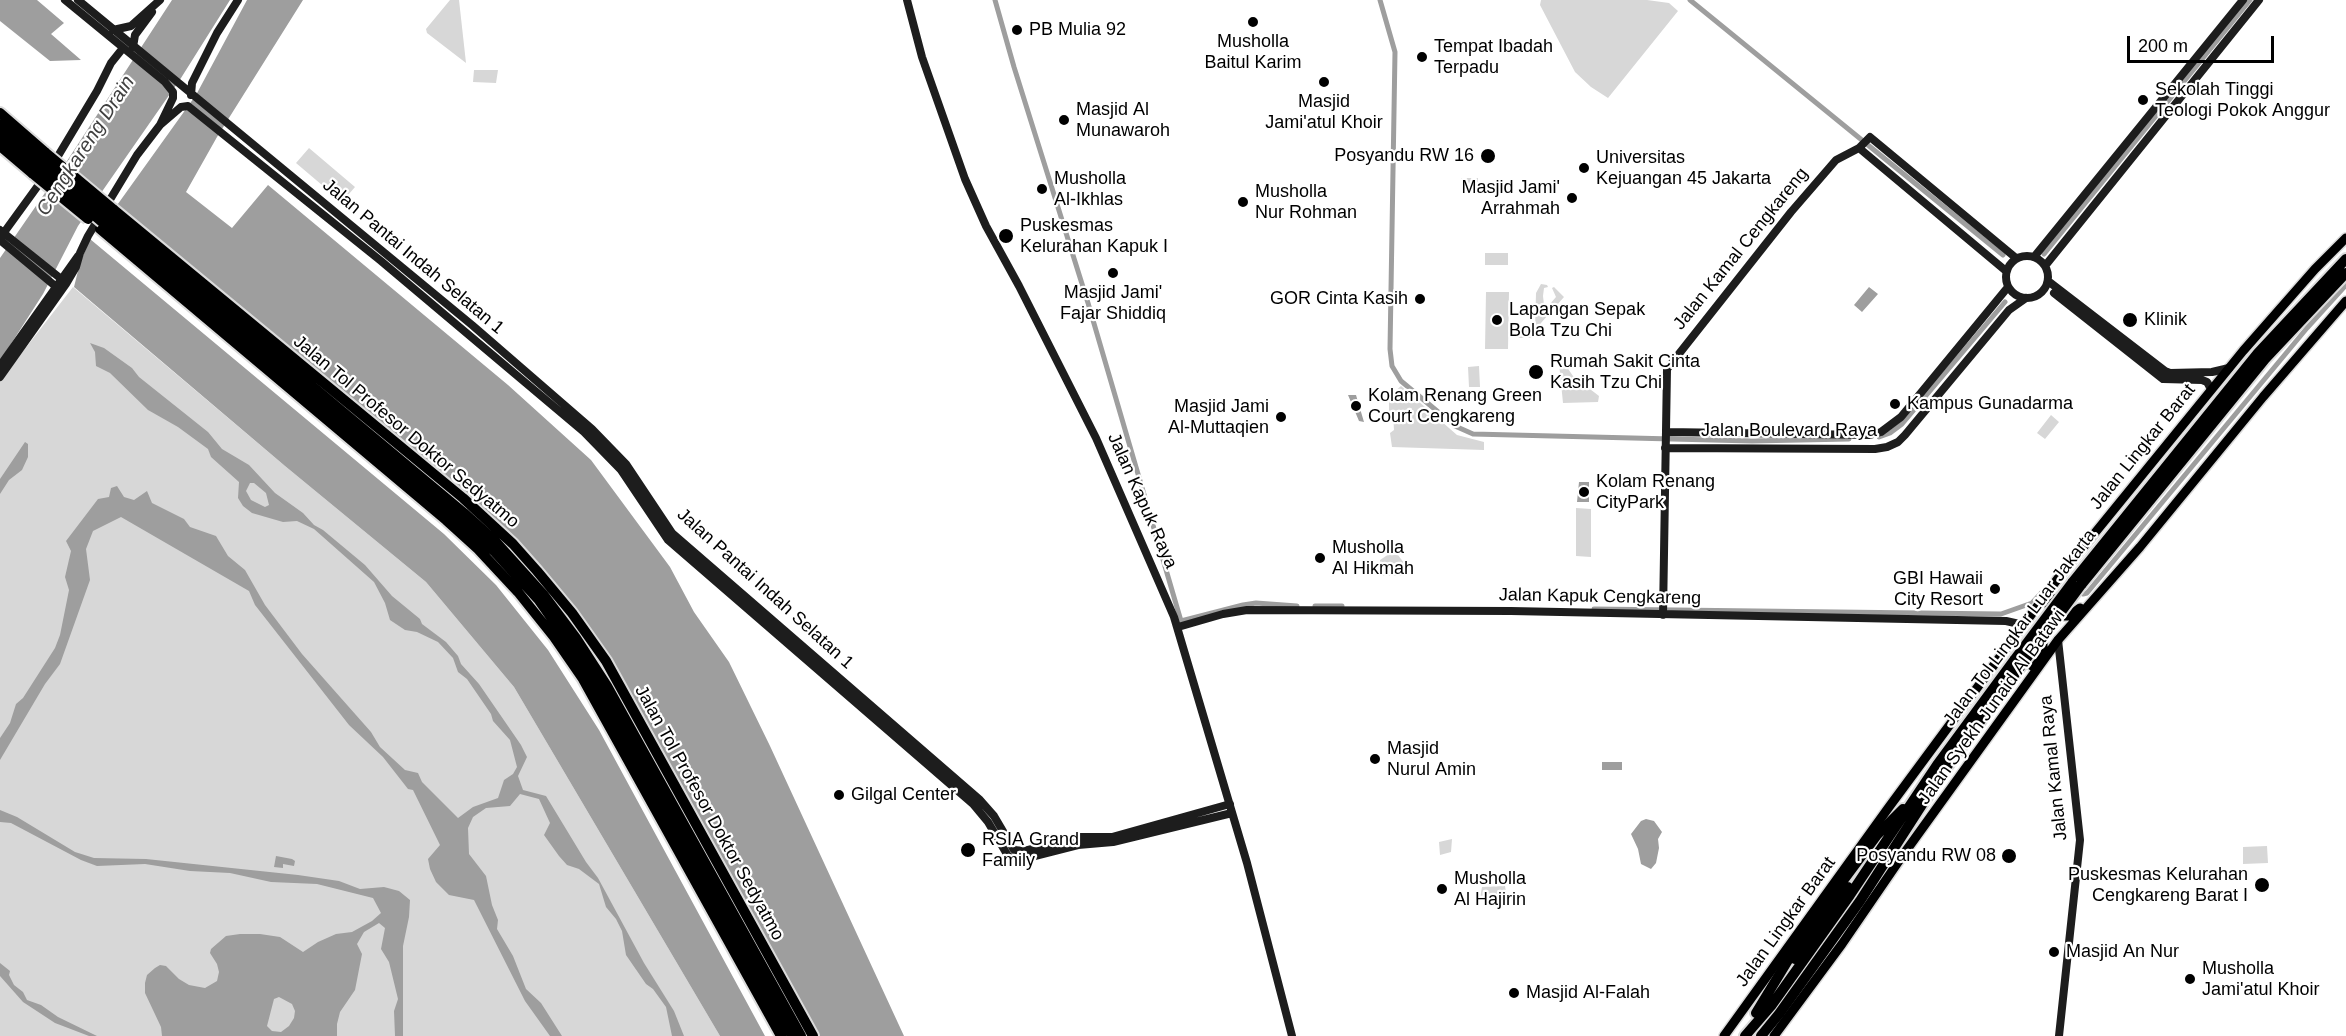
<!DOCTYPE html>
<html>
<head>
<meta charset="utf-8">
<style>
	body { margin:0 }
	#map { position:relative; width:2346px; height:1036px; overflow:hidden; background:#fff; font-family:Arial,sans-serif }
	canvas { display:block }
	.scale { position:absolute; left:2127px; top:36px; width:147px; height:27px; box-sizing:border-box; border:3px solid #000; border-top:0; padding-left:8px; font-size:18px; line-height:21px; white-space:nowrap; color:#000; -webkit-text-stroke:4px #fff; paint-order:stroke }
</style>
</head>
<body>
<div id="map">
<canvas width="2346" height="1036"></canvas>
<div class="scale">200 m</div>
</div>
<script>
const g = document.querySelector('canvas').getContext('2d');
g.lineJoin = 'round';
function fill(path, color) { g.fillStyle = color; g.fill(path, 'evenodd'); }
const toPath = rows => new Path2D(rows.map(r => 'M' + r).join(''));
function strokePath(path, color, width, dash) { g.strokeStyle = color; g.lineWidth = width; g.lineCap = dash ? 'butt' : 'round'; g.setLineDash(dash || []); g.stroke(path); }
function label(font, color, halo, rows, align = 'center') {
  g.font = font + ' Arial,sans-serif'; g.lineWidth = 4.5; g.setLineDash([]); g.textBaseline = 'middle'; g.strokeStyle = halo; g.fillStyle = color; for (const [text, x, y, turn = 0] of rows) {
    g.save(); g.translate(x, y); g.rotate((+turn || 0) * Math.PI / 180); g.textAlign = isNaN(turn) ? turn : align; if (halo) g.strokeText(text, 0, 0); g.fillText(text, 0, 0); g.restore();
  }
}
fill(toPath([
	[450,0,459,0,466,63,427,33,426,29],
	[1541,0,1647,0,1669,3,1678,11,1608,98,1591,87,1575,72,1540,5],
	[474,70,498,70,496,83,473,82],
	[309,148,355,187,342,202,296,163],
	[1461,178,1478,178,1478,188,1461,188],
	[1485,253,1508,253,1508,265,1485,265],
	[1541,284,1547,285,1548,287,1544,288,1543,296,1544,305,1549,305,1556,297,1552,288,1554,287,1564,297,1541,323,1537,332,1535,331,1536,293],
	[73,287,285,466,426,582,514,687,720,1036,0,1036,0,381],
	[1486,292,1509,292,1508,349,1485,349],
	[1517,330,1533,330,1533,338,1517,338],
	[1559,363,1564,363,1573,376,1599,396,1598,402,1563,403],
	[1479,366,1480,387,1469,387,1468,367],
	[1401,386,1457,435,1484,442,1484,450,1392,447,1390,433,1394,430,1393,413,1389,412,1389,390,1394,392],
	[2051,415,2059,422,2045,439,2037,433],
	[1576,508,1591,509,1591,557,1576,556],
	[1389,554,1398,555,1404,563,1404,576,1381,576,1380,560],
	[1452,839,1451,852,1440,855,1439,842],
	[2267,846,2268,863,2243,864,2243,847],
	[1505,886,1507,899,1480,898,1482,887]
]), '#d7d7d7');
fill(toPath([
	[0,0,37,0,64,23,51,34,81,60,50,61,0,21],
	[172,0,230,0,181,78,78,226,43,294,0,361,0,258,67,161],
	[247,0,303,0,217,137,186,192,232,228,268,185,508,385,591,460,670,567,694,612,729,662,770,746,904,1036,816,1036,606,657,514,541,115,208,196,95],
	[90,239,444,534,496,585,548,650,599,730,765,1036,720,1036,514,687,426,582,285,466,74,287,80,263],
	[1869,287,1878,294,1862,312,1854,305],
	[90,343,104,348,132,368,139,377,208,432,222,449,249,465,275,493,303,513,314,525,323,530,365,565,392,596,420,619,422,624,446,642,458,656,461,664,479,684,521,745,527,757,518,776,523,790,546,796,586,862,598,878,644,963,674,1011,684,1036,672,1036,666,1007,653,989,646,984,626,955,622,931,616,919,606,907,599,884,579,869,567,865,559,856,544,835,550,823,539,799,520,794,510,806,486,808,473,817,468,828,469,854,486,876,492,905,498,920,497,929,513,956,526,989,541,1003,562,1036,550,1036,525,1001,474,900,449,895,436,882,430,869,428,859,440,845,413,790,408,789,383,757,349,725,255,605,249,591,121,517,93,531,86,549,90,580,60,664,45,684,0,760,0,738,10,723,16,704,23,698,55,648,60,635,69,590,65,577,71,551,66,541,98,499,109,497,111,488,117,486,124,497,134,500,147,491,152,503,184,519,190,527,216,536,228,556,245,570,265,605,302,654,371,732,380,747,405,770,418,773,422,782,458,818,473,807,498,798,504,780,513,774,517,767,510,740,493,721,491,714,467,679,458,672,453,658,438,642,417,632,405,630,390,620,385,603,374,582,314,529,297,521,283,522,252,513,243,506,238,498,239,482,211,457,208,449,178,427,148,410,110,373,96,366,95,352],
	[250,483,254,483,266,493,269,505,265,507,251,500,246,491],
	[1348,395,1356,395,1364,422,1359,421],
	[25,442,28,444,28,457,22,470,9,480,0,494,0,479],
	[1579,482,1589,482,1589,502,1577,502],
	[1602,762,1622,762,1622,770,1602,770],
	[0,810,17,817,75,852,94,858,146,859,298,875,339,881,360,889,384,887,399,891,410,900,409,917,403,946,403,1036,395,1036,394,1011,398,999,389,962,381,949,385,928,379,923,364,932,357,944,362,954,355,990,340,1012,337,1024,337,1036,162,1036,161,1027,145,993,145,983,147,975,155,968,160,965,166,966,179,979,189,985,205,988,217,981,219,972,217,964,210,953,211,949,226,936,240,934,260,934,280,937,303,952,318,942,336,934,352,932,372,921,381,913,373,898,317,884,271,882,230,873,190,871,145,864,97,866,81,860,11,823,0,822],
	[279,997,292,1004,295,1011,294,1018,289,1026,281,1032,272,1031,267,1026,274,999],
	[1646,819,1654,821,1662,832,1658,839,1659,848,1656,863,1651,869,1641,864,1638,849,1631,834,1641,821],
	[276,856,292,859,295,861,294,866,283,864,283,868,274,867],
	[0,963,10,971,9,975,14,985,23,992,27,1000,41,1005,58,1017,97,1036,89,1036,55,1023,23,1002,0,976]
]), '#9e9e9e');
strokePath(toPath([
	[995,0,1014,67,1088,303,1181,621,1243,605,1256,603,1297,606],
	[1380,0,1395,52,1390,349,1392,366,1401,381,1455,426,1473,434,1752,441,1849,439],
	[1690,0,2003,255],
	[2044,254,2250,0],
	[1879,437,1890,433,1902,424,2005,302],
	[2077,591,2083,594,2087,593,2307,328,2346,285],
	[1315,606,1342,606],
	[1594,609,2001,614,2032,603,2045,589]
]), '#9e9e9e', 5);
const primary = toPath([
	[2051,590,2049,606,2057,616,2069,616,2080,608],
	[2032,666,2043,647,2043,643,2038,634],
	[1724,1036,1889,807,2059,577,2243,351,2315,269,2346,238],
	[1774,1036,1842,944,1903,855,2058,640,2140,547,2263,397,2346,301]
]);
const highway = toPath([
	[0,113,46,153],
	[0,125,42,160],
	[0,136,38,167],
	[0,146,33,174],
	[113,209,463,498,513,544,537,571,572,613,606,661,813,1036],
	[107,215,464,513,496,542,543,594,576,638,607,686,801,1036],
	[102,222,455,516,495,552,538,599,585,666,792,1036],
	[100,229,446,520,478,549,518,592,554,637,583,679,781,1036],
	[2072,583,2258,353,2346,259],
	[2081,585,2265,359,2346,273],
	[1795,959,1848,887],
	[1756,1013,1807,929,1877,835,1903,809],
	[1745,1036,1771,1006,1850,895,1937,765,2015,659],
	[1761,1036,1779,1014,1860,901,1945,769,2023,663]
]);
strokePath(primary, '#dbdbdb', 12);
strokePath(highway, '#dbdbdb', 14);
strokePath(toPath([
	[78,0,472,325,592,429,626,464,672,533,979,799,994,816,1014,850,1024,851,1081,837,1112,837,1230,804],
	[907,0,922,57,965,179,986,226,1019,286,1096,438,1174,617,1247,863,1292,1036],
	[113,30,131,26,160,0],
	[133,47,135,35,152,12],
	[191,95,192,83,217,33,238,0],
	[160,125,181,107,188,106,381,261,584,432,621,470,668,540,973,804,988,822,1008,856,1014,859,1023,859,1078,845,1113,842,1232,813],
	[1859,148,2006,271],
	[52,166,97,91,111,63,123,48],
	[0,230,65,282],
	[0,238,45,176],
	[0,240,60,290],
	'2006 277a21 21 0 1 1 42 0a21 21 0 1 1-42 0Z',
	[2034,257,2243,0],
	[2045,266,2259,0],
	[2048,281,2165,371,2170,373,2212,372,2229,368],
	[2054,293,2163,379,2202,380,2207,382,2211,389],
	[0,366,78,256],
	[0,377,66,284,76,267,80,253,88,236,137,155,160,125,173,98,173,92,165,82,65,0],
	[1666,432,1870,435,1881,432,1901,417,2008,287],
	[1665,448,1875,449,1887,447,1898,442,1905,435,2009,310,2026,298],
	[1663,615,1667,369,1791,212,1836,160,1859,148,1870,137,2016,258],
	[1178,627,1223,614,1247,610,1511,611,2006,621,2024,625],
	[2058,640,2080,840,2059,1036]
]), '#1d1d1d', 8);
strokePath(primary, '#000', 9);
strokePath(highway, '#000', 10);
const highwayBridge = toPath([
	[46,153,113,209],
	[42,160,107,215],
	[38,167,102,222],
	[33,174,88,219],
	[2015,659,2072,583],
	[2023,663,2081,585]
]);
strokePath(highwayBridge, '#dbdbdb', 14, []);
strokePath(highwayBridge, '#000', 10);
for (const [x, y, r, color] of [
	[1253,22,6,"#000"],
	[1017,30,6,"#000"],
	[1422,57,6,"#000"],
	[1324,82,6,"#000"],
	[2143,100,6,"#000"],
	[1064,120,6,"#000"],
	[1488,156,8,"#000"],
	[1584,168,6,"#000"],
	[1042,189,6,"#000"],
	[1572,198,6,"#000"],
	[1243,202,6,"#000"],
	[1006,236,8,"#000"],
	[1113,273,6,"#000"],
	[1420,299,6,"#000"],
	[1497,320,6,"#000"],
	[2130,320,8,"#000"],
	[1536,372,8,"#000"],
	[1895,404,6,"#000"],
	[1356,406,6,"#000"],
	[1281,417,6,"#000"],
	[1584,492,6,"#000"],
	[1320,558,6,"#000"],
	[1995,589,6,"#000"],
	[1375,759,6,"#000"],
	[839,795,6,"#000"],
	[968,850,8,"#000"],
	[2009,856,8,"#000"],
	[2262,885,8,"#000"],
	[1442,889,6,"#000"],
	[2054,952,6,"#000"],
	[2190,979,6,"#000"],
	[1514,993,6,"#000"]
]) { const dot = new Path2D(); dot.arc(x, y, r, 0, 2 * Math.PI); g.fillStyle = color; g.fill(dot); strokePath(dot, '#fff', 2); }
label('18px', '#000', '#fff', [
	["PB Mulia 92",1029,30],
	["Musholla",1253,42,"center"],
	["Baitul Karim",1253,63,"center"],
	["Tempat Ibadah",1434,47],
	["Terpadu",1434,68],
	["Sekolah Tinggi",2155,90],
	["Teologi Pokok Anggur",2155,111],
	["Masjid",1324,102,"center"],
	["Jami'atul Khoir",1324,123,"center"],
	["Masjid Al",1076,110],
	["Munawaroh",1076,131],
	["Posyandu RW 16",1474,156,"right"],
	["Universitas",1596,158],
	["Kejuangan 45 Jakarta",1596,179],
	["Musholla",1054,179],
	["Al-Ikhlas",1054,200],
	["Masjid Jami'",1560,188,"right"],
	["Arrahmah",1560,209,"right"],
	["Musholla",1255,192],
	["Nur Rohman",1255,213],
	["Puskesmas",1020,226],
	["Kelurahan Kapuk I",1020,247],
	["Masjid Jami'",1113,293,"center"],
	["Fajar Shiddiq",1113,314,"center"],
	["GOR Cinta Kasih",1408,299,"right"],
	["Lapangan Sepak",1509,310],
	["Bola Tzu Chi",1509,331],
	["Klinik",2144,320],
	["Rumah Sakit Cinta",1550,362],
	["Kasih Tzu Chi",1550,383],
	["Kolam Renang Green",1368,396],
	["Court Cengkareng",1368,417],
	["Kampus Gunadarma",1907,404],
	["Masjid Jami",1269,407,"right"],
	["Al-Muttaqien",1269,428,"right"],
	["Kolam Renang",1596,482],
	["CityPark",1596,503],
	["Musholla",1332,548],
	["Al Hikmah",1332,569],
	["GBI Hawaii",1983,579,"right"],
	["City Resort",1983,600,"right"],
	["Masjid",1387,749],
	["Nurul Amin",1387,770],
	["Gilgal Center",851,795],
	["RSIA Grand",982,840],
	["Family",982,861],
	["Posyandu RW 08",1996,856,"right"],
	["Puskesmas Kelurahan",2248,875,"right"],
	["Cengkareng Barat I",2248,896,"right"],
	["Musholla",1454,879],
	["Al Hajirin",1454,900],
	["Masjid An Nur",2066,952],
	["Musholla",2202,969],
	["Jami'atul Khoir",2202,990],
	["Masjid Al-Falah",1526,993]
], 'left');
label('18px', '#000', '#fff', [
	["Jalan Kamal Cengkareng",1741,249,-51],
	["Jalan Pantai Indah Selatan 1",413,257,40],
	["Jalan Boulevard Raya",1789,431],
	["Jalan Tol Profesor Doktor Sedyatmo",406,432,40],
	["Jalan Lingkar Barat",2143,447,-51],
	["Jalan Kapuk Raya",1142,501,66],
	["Jalan Pantai Indah Selatan 1",765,589,42],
	["Jalan Kapuk Cengkareng",1600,597,1],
	["Jalan Tol Lingkar Luar Jakarta",2020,628,-53],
	["Jalan Syekh Junaid Al Batawi",1992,707,-54],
	["Jalan Kamal Raya",2054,768,-96],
	["Jalan Tol Profesor Doktor Sedyatmo",709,813,61],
	["Jalan Lingkar Barat",1786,922,-54]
]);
label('italic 20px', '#3f3f3f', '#fff', [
	["Cengkareng Drain",86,146,-57]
]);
</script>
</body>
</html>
